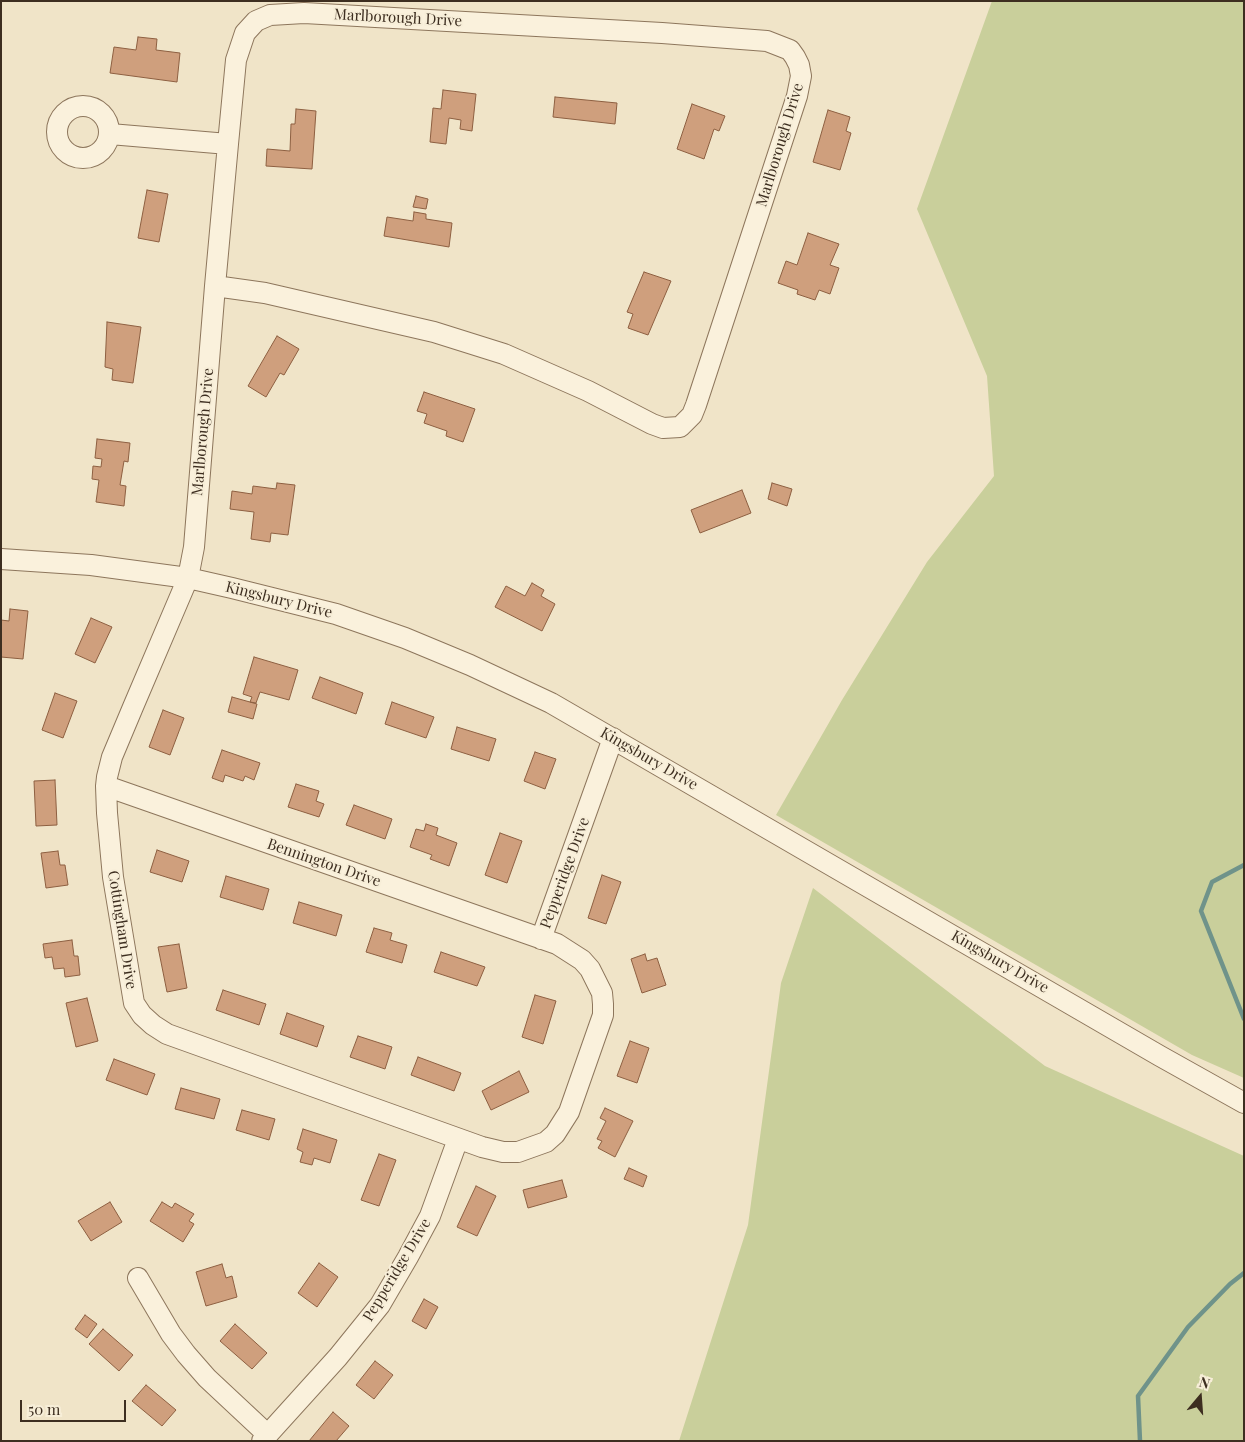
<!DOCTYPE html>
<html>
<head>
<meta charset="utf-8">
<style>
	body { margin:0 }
	#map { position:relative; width:1245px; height:1442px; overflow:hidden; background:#f0e4c8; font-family:"Playfair Display",serif }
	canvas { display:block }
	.frame { position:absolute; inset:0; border:2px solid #3d2e20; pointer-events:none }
	.north { position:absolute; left:1175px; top:1372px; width:50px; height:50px; -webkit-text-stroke:4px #f7eed8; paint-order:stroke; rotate:18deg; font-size:14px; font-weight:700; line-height:20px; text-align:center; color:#3d2e20 }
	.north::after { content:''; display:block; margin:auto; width:18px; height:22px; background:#3d2e20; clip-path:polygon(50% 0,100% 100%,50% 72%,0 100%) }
	.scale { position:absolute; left:20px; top:1400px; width:106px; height:22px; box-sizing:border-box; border:2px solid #3d2e20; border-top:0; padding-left:6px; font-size:15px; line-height:18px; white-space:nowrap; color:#3d2e20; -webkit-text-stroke:4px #f7eed8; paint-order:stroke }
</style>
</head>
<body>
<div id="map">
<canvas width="1245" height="1442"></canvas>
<div class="frame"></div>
<div class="north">N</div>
<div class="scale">50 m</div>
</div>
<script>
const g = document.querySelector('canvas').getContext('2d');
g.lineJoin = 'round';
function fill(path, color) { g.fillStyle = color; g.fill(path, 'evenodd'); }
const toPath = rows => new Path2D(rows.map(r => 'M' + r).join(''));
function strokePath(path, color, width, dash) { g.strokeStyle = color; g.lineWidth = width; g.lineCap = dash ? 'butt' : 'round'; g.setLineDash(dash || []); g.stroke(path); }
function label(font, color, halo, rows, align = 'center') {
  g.font = font + ' "Playfair Display",serif'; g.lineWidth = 4; g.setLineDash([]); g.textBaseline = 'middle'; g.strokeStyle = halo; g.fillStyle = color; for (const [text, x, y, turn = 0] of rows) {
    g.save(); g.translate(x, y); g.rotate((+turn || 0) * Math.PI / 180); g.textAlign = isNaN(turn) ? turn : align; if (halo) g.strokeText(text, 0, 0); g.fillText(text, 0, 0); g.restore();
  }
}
fill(toPath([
	[992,1,1244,1,1244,1078,1192,1055,776,815,842,700,927,562,994,476,987,376,917,209],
	[813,888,1045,1066,1244,1156,1244,1441,679,1441,748,1225,781,983]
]), '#c9cf9b');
strokePath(toPath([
	[1244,865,1212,882,1201,911,1244,1019],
	[1140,1441,1138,1396,1188,1327,1230,1284,1244,1273]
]), '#6f938a', 4.5);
const building = toPath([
	[138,37,157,39,156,50,180,53,177,82,110,73,114,47,136,50,138,37],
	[443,90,476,94,472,131,460,129,461,120,449,118,446,144,430,142,433,108,441,109,443,90],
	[555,97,617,103,615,124,553,117,555,97],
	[692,104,725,116,719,131,714,129,704,159,677,149,692,104],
	[296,109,316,111,312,169,266,166,267,149,290,151,291,124,295,124,296,109],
	[828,110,850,117,846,131,851,133,840,170,813,162,828,110],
	[147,190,168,194,159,242,138,238,147,190],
	[416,196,428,199,426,209,413,207,416,196],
	[414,212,426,214,426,219,452,223,449,247,384,236,387,217,413,221,414,212],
	[808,233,839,244,830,265,839,268,830,294,819,290,815,300,797,294,798,290,778,283,786,261,797,265,808,233],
	[644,272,671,281,648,335,628,328,633,314,627,312,644,272],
	[107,322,141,327,133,383,112,380,113,369,105,367,107,322],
	[277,336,299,349,284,375,280,373,266,397,248,386,277,336],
	[424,392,475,409,463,442,446,436,447,431,424,423,427,414,417,411,424,392],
	[97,439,130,443,128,462,124,461,120,485,126,486,124,506,96,502,99,480,92,479,93,466,101,467,102,459,95,458,97,439],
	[277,483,295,485,288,535,271,533,270,542,251,539,254,512,230,509,232,491,252,494,253,486,276,489,277,483],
	[772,483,792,489,787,506,768,499,772,483],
	[742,490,751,513,700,533,691,510,742,490],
	[532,583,544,590,541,596,555,604,542,631,495,607,506,586,525,596,532,583],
	[10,609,28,611,23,659,1,657,1,620,9,621,10,609],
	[91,618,112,627,95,663,75,654,91,618],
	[254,657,298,670,289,700,260,692,256,703,250,702,252,697,243,694,254,657],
	[320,677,363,693,356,714,312,698,320,677],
	[55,693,77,701,63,738,42,730,55,693],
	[232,697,257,704,253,719,228,712,232,697],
	[392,702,434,717,426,738,385,724,392,702],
	[163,710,184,718,170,755,149,747,163,710],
	[457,727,496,739,489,761,451,749,457,727],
	[222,750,260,763,254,780,245,776,243,781,225,775,223,782,212,778,222,750],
	[535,752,556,759,545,789,524,781,535,752],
	[55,780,57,825,36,826,34,781,55,780],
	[296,784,319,791,316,801,324,804,319,817,288,807,296,784],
	[354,805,392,819,385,839,346,825,354,805],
	[426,824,438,828,436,835,457,843,449,866,430,859,432,855,410,847,416,829,424,831,426,824],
	[500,833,522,841,507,883,485,875,500,833],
	[157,850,189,861,182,882,150,872,157,850],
	[58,851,60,865,65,865,68,885,46,888,41,853,58,851],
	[602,875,621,882,606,924,588,918,602,875],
	[226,876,269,889,263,910,220,897,226,876],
	[299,902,342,915,336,936,293,923,299,902],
	[374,928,392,933,390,940,407,945,402,963,366,952,374,928],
	[72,940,74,956,78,956,80,975,65,977,64,968,54,969,52,957,45,958,43,944,72,940],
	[179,944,187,988,167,992,158,947,179,944],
	[441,952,485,967,477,986,434,972,441,952],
	[645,954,647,961,657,958,666,985,642,993,631,959,645,954],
	[223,990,266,1004,259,1025,216,1010,223,990],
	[535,995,556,1001,543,1044,522,1037,535,995],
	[87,998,98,1041,76,1047,66,1003,87,998],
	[287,1013,324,1026,317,1047,280,1034,287,1013],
	[358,1036,392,1047,385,1069,350,1057,358,1036],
	[630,1041,649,1048,637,1083,617,1076,630,1041],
	[418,1057,461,1073,454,1091,411,1075,418,1057],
	[114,1059,155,1074,147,1095,106,1080,114,1059],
	[519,1071,529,1092,491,1110,482,1091,519,1071],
	[181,1088,220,1099,214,1119,175,1109,181,1088],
	[605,1108,633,1121,615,1157,598,1148,602,1141,597,1139,606,1121,600,1118,605,1108],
	[242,1110,275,1119,269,1140,236,1130,242,1110],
	[303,1129,337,1140,330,1163,314,1158,312,1165,300,1162,303,1152,297,1149,303,1129],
	[379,1154,396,1160,379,1206,361,1200,379,1154],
	[629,1168,647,1176,643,1187,624,1179,629,1168],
	[562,1180,567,1197,528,1208,523,1190,562,1180],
	[476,1186,496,1196,477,1236,457,1227,476,1186],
	[110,1202,122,1222,91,1241,78,1221,110,1202],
	[162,1202,172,1208,175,1203,194,1214,189,1221,194,1224,183,1242,150,1221,162,1202],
	[319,1263,338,1277,317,1307,298,1293,319,1263],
	[222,1264,226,1278,232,1276,237,1297,206,1306,196,1272,222,1264],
	[424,1299,438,1307,426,1329,412,1321,424,1299],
	[85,1315,97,1324,87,1338,75,1329,85,1315],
	[235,1324,267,1353,252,1369,220,1341,235,1324],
	[103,1329,133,1355,119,1371,89,1344,103,1329],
	[375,1361,393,1375,374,1399,356,1385,375,1361],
	[146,1385,176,1410,162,1426,132,1401,146,1385],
	[333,1412,349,1426,336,1441,309,1441,333,1412]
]);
fill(building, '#cf9f7d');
strokePath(building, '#8d5f41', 1);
const minor = toPath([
	'57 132a26 26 0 1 1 52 0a26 26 0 1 1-52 0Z',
	[110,134,228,144],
	[1,559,91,565,188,578,232,588,336,614,405,638,470,665,551,703,1160,1056,1244,1103],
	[106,786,557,944,582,960,590,969,602,993,603,1004,603,1015,569,1112,555,1134,546,1142,518,1152,503,1152,482,1147,167,1034,153,1025,142,1015,134,1003,113,877,107,813,106,786,107,777,112,757,133,707,188,578,194,547,215,286,228,144,236,60,245,33,256,21,270,15,304,13,662,33,767,41,790,50,795,57,799,65,801,76,797,96,696,405,692,415,680,427,663,428,652,424,588,391,504,354,434,332,265,293,215,286],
	[541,939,613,738],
	[138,1278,171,1334,186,1354,207,1378,268,1435],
	[262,1441,338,1357,380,1305,408,1257,430,1216,458,1139]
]);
strokePath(minor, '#8d765c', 22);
strokePath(minor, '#faf1dc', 20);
label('15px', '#3d2e20', '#f7eed8', [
	["Marlborough Drive",398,18,3],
	["Marlborough Drive",780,145,-73],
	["Marlborough Drive",203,432,-85],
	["Kingsbury Drive",279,600,14],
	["Kingsbury Drive",649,759,30],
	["Bennington Drive",324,863,19],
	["Pepperidge Drive",565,873,-70],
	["Cottingham Drive",122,930,81],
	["Kingsbury Drive",1000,962,30],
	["Pepperidge Drive",397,1270,-59]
]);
</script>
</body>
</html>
